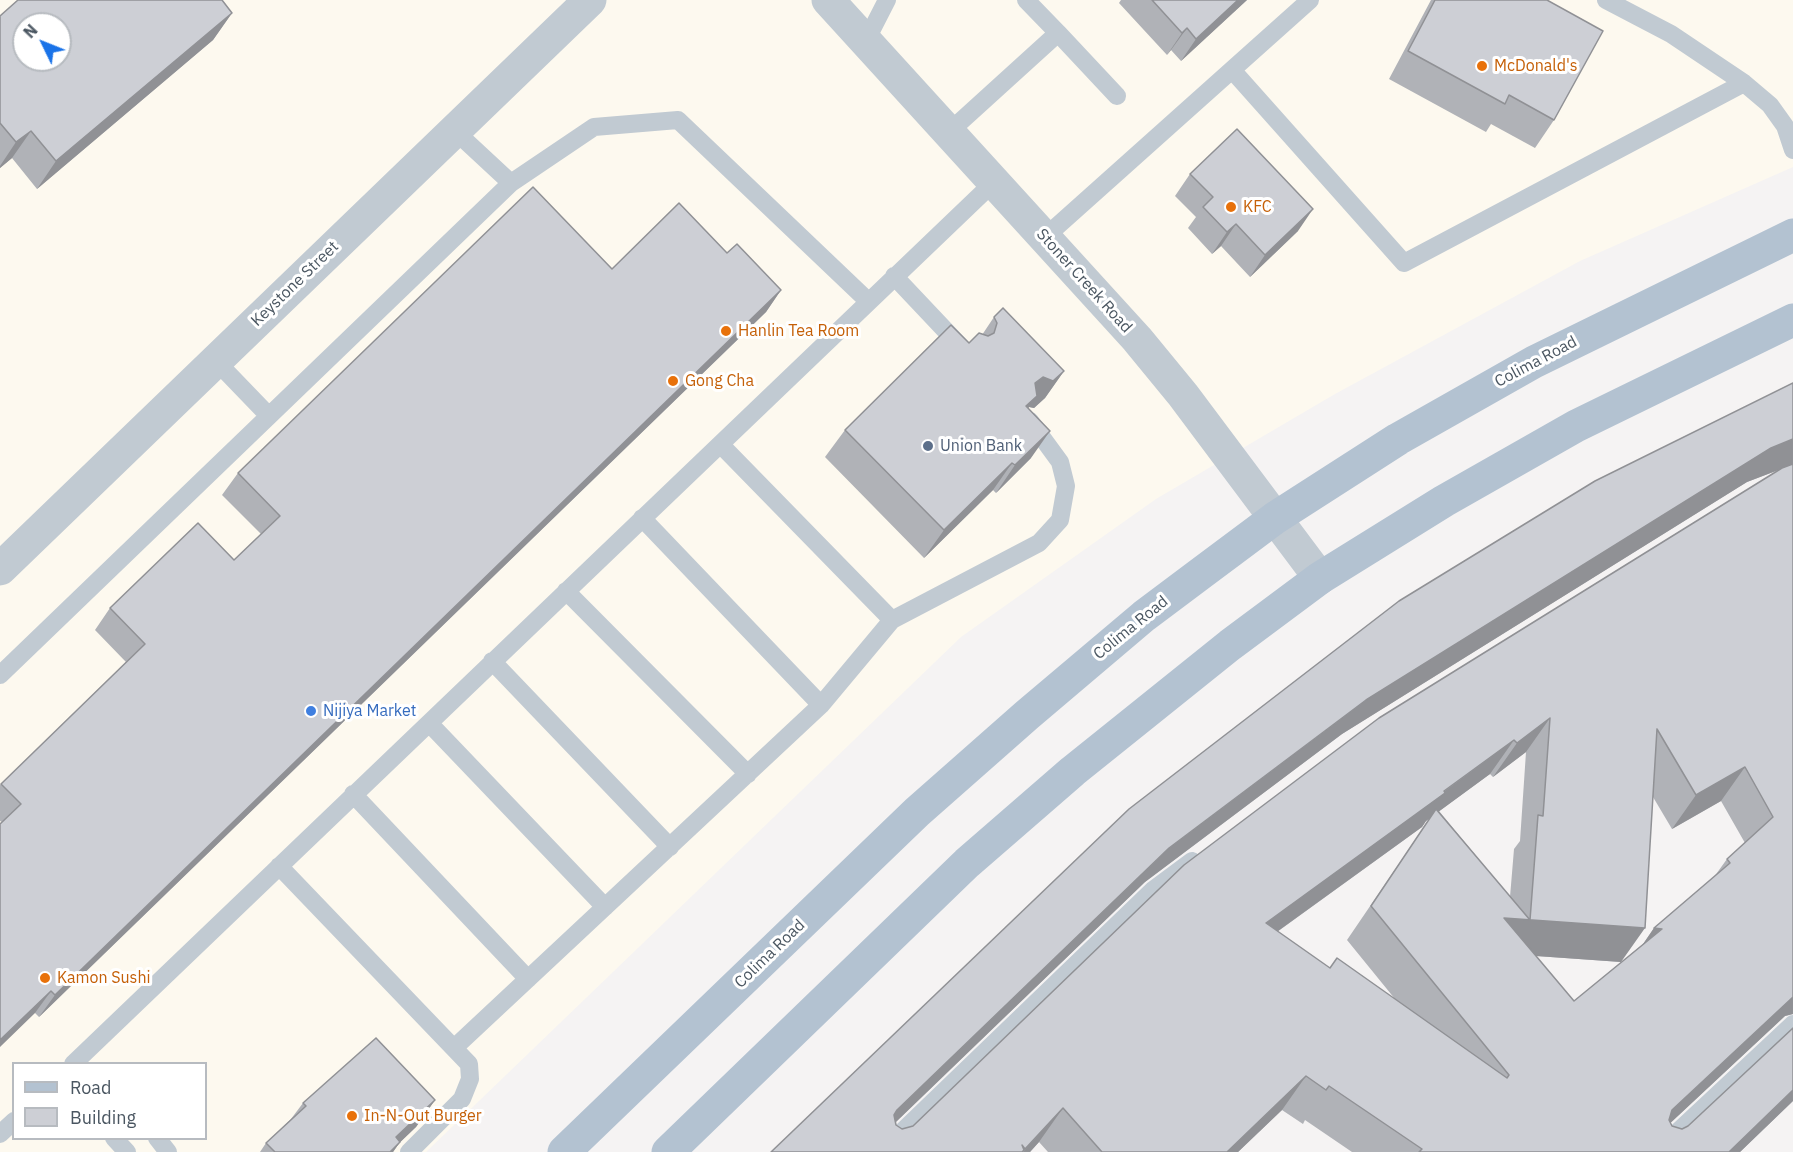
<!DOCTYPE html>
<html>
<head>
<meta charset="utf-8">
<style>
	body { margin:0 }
	#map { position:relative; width:1793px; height:1152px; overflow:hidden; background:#f5f3f3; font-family:"IBM Plex Sans",sans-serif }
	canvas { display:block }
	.legend { position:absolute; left:12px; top:1062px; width:195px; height:78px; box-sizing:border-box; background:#fff; border:2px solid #b7bbc0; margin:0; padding:8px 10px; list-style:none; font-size:18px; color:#4a5661 }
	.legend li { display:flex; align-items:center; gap:12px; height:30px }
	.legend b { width:30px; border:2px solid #b7bbc0 }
	.north { position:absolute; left:12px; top:12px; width:60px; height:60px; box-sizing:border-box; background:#fff; border:2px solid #b7bbc0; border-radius:50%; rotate:313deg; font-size:16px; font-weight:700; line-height:24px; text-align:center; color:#4a5661 }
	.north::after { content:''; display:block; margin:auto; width:21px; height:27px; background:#1a73e8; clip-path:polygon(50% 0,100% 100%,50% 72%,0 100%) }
</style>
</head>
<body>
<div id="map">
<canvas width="1793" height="1152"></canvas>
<ul class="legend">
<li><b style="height:8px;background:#b3c2d1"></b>Road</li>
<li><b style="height:16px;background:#cdcfd5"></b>Building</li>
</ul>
<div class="north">N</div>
</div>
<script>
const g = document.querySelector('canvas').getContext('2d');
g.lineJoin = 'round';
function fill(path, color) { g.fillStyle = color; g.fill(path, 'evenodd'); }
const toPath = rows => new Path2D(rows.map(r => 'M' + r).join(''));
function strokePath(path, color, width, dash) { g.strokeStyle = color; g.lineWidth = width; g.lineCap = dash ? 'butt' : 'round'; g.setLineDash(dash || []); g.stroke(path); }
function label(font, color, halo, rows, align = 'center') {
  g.font = font + ' "IBM Plex Sans",sans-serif'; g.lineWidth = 6; g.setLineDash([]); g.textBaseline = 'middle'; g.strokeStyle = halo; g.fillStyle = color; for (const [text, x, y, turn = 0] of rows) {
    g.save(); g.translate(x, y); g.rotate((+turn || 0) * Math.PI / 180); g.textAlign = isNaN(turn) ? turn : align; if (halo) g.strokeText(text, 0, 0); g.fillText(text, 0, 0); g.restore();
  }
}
fill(toPath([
	[0,0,1793,0,1793,167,1580,261,1335,394,1156,499,961,637,426,1152,0,1152],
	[24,24,60,24,60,60,24,60],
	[14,1064,206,1064,206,1138,14,1138]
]), '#fdf9ef');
strokePath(toPath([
	[1026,0,1058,33],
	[1606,0,1671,34,1744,83,1770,105,1785,126,1793,150],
	[866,41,887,0],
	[1233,71,1404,263,1744,83],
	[455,131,511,183],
	[949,132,1058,33,1117,96],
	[1045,237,1310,0],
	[894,276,962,348],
	[216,361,269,416],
	[721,445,892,620],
	[642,518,821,705],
	[566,591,748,774],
	[492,661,670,847],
	[0,675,511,183,594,127,678,120,868,301],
	[429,723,605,907],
	[353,794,528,979],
	[279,866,469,1064,470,1079,462,1099,409,1152],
	[454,1048,821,705,892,620,1039,543,1060,520,1066,486,1060,462,1030,421],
	[73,1064,994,182],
	[0,1134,14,1121],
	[114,1138,127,1152],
	[157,1138,168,1152],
	[881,1152,1153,890,1192,861],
	[1656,1152,1793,1024]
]), '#c1cad2', 18);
strokePath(toPath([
	[0,569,590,0]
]), '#c1cad2', 33);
strokePath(toPath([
	[828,0,1137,339,1183,395,1320,578]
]), '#c1cad2', 33);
strokePath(toPath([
	[564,1152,917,812,1027,715,1144,616,1200,574,1275,518,1398,439,1534,362,1793,235],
	[668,1152,967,863,1073,771,1230,645,1320,578,1444,501,1576,426,1793,320]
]), '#b3c2d1', 33);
fill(toPath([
	[1121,0,1247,0,1181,61,1171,50,1167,55,1119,3],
	[1431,0,1547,0,1554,120,1535,148,1491,124,1486,132,1389,79],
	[223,1,232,13,213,40,37,189,12,158,0,168,0,16],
	[1190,174,1298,231,1250,277,1221,246,1212,254,1188,228,1196,217,1175,196],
	[727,253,781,290,766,312,39,1017,35,1013,2,822,0,821,0,785,126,662,95,630,110,608,234,560,261,534,222,495,238,473,612,269],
	[994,317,1064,371,1045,398,1034,408,1029,407,1028,408,1031,458,996,493,993,490,924,558,825,457,845,430,982,335],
	[1793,383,1793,1014,1785,1016,1670,1123,1672,1126,1682,1129,1793,1101,1740,1152,1352,1152,1305,1120,1303,1124,1282,1110,1238,1152,1048,1152,1039,1142,1030,1152,771,1152],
	[1781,469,913,1126,902,1129,896,1125,896,1122,1145,882,1342,734,1747,482],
	[1526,752,1520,841,1514,849,1510,897,1439,811,1490,774,1493,777],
	[1653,797,1672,829,1721,801,1745,843,1727,859,1714,877,1654,928,1643,944,1574,1001,1536,956,1621,962],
	[1430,818,1347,940,1395,999,1329,968,1277,932,1422,827,1426,821],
	[435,1100,416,1127,400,1142,393,1152,260,1152,266,1143,291,1119,303,1103]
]), '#b0b2b7');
fill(toPath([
	[1238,0,1247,0,1181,61,1196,39],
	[232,13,213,40,37,189,56,161],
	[1187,28,1171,50,1167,55,1182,33],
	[31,131,12,158,0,168,0,166,16,142],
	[1313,209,1298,231,1250,277,1265,255],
	[1236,224,1221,246,1212,254,1227,232],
	[781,290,766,312,39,1017,55,995],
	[1064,371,1045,398,1034,408,1029,407,1018,424,1035,383,1043,377],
	[1050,431,1031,458,996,493,1015,465],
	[1793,439,1793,466,1789,466,1747,482,1342,734,1145,882,873,1144,897,1110,1169,848,1366,700,1771,448],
	[1012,463,993,490,924,558,944,530],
	[1550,718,1526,752,1493,777,1517,743],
	[1514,740,1490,774,1426,821,1422,827,1242,957,1266,923],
	[1745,767,1721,801,1672,829,1696,795],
	[1504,918,1645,928,1621,962,1480,952],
	[1654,928,1662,929,1631,962],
	[51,991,35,1013,0,1047,0,1040],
	[1793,997,1793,1014,1785,1016,1648,1144,1672,1110],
	[1306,1076,1282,1110,1238,1152,1227,1152],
	[1793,1090,1793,1101,1740,1152,1729,1152],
	[435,1100,416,1127,390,1152,396,1137],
	[1063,1108,1039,1142,1030,1152,1023,1152],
	[400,1142,393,1152,390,1152]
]), '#909195');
const building = toPath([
	[18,0,222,0,232,13,56,161,31,131,16,142,0,123,0,16,18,0],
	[24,24,60,24,60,60,24,60,24,24],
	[1152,0,1238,0,1196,39,1187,28,1182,33,1152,0],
	[1435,0,1547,0,1603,31,1554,120,1509,95,1505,104,1408,51,1435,0],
	[1237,129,1313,209,1265,255,1236,224,1227,232,1203,207,1213,197,1190,174,1237,129],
	[533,187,612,269,679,203,727,253,737,244,781,290,55,995,51,991,0,1040,0,824,21,804,1,784,145,644,110,608,198,523,234,560,280,516,238,473,533,187],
	[1003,308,1064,371,1053,381,1043,377,1035,383,1037,396,1026,406,1050,431,1015,465,1012,463,944,530,845,430,951,325,969,343,979,333,988,336,994,333,997,323,994,317,1003,308],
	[1793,383,1793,439,1771,448,1366,700,1169,848,897,1110,894,1115,896,1125,902,1129,913,1126,1184,865,1379,718,1782,468,1793,464,1793,997,1672,1110,1669,1120,1672,1126,1682,1129,1688,1126,1793,1028,1793,1090,1729,1152,1419,1152,1422,1149,1329,1086,1326,1090,1306,1076,1227,1152,1102,1152,1063,1108,1025,1149,1022,1145,1024,1150,1022,1152,771,1152,1129,809,1399,601,1595,481,1793,383],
	[1550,718,1543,816,1538,815,1530,920,1436,809,1371,906,1509,1075,1507,1078,1337,958,1330,968,1266,923,1445,793,1444,791,1514,740,1517,743,1550,718],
	[1657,729,1696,795,1745,767,1773,817,1727,859,1730,863,1654,928,1662,929,1574,1001,1504,918,1645,928,1657,729],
	[376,1038,435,1100,396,1137,400,1142,390,1152,275,1152,266,1143,306,1106,303,1103,376,1038]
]);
fill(building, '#cdcfd5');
strokePath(building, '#909195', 1.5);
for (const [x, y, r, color] of [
	[1482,66,6,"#e8710a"],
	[1231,207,6,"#e8710a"],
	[726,331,6,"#e8710a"],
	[673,381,6,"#e8710a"],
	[928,446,6,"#5c6f8a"],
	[311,711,6,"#3f7fe0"],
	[45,978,6,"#e8710a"],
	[352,1116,6,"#e8710a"]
]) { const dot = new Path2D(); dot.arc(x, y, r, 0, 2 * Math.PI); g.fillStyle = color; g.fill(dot); strokePath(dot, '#fff', 2); }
label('16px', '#c56008', '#fff', [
	["McDonald's",1494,66],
	["KFC",1243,207],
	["Hanlin Tea Room",738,331],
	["Gong Cha",685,381],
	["Kamon Sushi",57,978],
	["In-N-Out Burger",364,1116]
], 'left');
label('16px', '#4a5661', '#fff', [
	["Stoner Creek Road",1084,281,48],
	["Keystone Street",295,284,-44],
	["Colima Road",1536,362,-28],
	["Colima Road",1131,628,-39],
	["Colima Road",770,954,-44]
]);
label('16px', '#4e5e75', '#fff', [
	["Union Bank",940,446]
], 'left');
label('16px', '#366cbe', '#fff', [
	["Nijiya Market",323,711]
], 'left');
</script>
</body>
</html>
